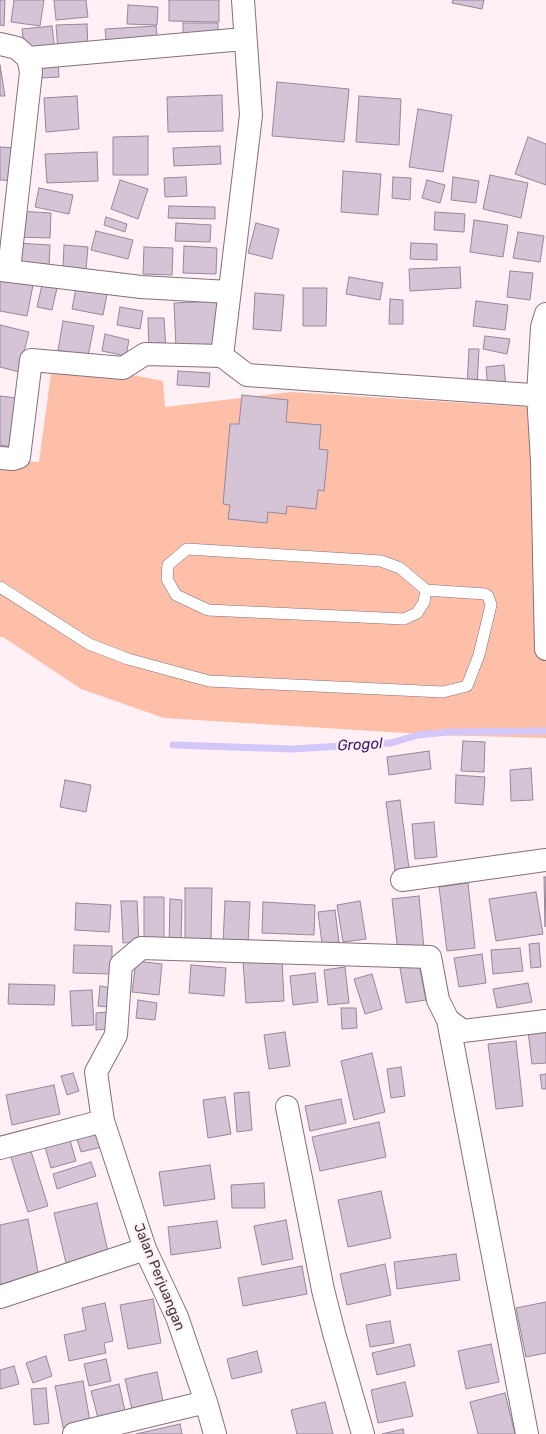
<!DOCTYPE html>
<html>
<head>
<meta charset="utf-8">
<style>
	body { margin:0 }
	canvas { display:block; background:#fff0f6 }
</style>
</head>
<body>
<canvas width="546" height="1434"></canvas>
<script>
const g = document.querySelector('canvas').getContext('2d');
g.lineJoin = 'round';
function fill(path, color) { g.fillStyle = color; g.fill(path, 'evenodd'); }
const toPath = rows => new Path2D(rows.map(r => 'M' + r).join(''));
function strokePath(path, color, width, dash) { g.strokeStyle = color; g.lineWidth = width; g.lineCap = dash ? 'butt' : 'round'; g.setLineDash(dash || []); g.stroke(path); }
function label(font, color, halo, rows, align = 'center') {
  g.font = font + ' Rubik,sans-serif'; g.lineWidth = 4.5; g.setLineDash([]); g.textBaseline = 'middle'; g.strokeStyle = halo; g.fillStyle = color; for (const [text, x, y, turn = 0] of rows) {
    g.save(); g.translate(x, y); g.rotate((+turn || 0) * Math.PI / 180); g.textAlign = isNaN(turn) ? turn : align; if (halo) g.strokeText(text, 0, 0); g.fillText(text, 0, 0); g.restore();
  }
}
fill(toPath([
	[53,359,163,381,165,407,291,392,528,407,546,417,546,738,438,735,164,718,81,689,3,637,0,637,0,460,39,462]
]), '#febfa9');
strokePath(toPath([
	[173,745,293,749,391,743,418,735,448,732,546,731]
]), '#d3c7f9', 7);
const building = toPath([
	[0,0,5,0,4,26,0,25,0,0],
	[14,0,44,0,40,26,11,22,14,0],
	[54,0,86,0,88,17,56,20,54,0],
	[169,0,219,0,219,22,169,21,169,0],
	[453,0,484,0,482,9,452,3,453,0],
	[128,5,158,7,157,25,127,24,128,5],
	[183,23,218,23,218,39,183,40,183,23],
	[87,24,88,48,58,50,56,25,87,24],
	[52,26,55,50,25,54,22,29,52,26],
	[156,26,158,44,107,49,105,29,156,26],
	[58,60,59,77,41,78,40,62,58,60],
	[0,65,5,96,0,96,0,65],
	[277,82,349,89,344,142,272,136,277,82],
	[222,95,223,131,168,132,167,97,222,95],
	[77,96,79,129,46,132,44,98,77,96],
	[359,96,401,99,399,145,356,142,359,96],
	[418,109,452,115,443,172,409,167,418,109],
	[148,136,148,175,113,175,113,137,148,136],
	[528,137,546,144,546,185,515,174,528,137],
	[220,146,221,164,174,166,173,148,220,146],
	[0,147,16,148,14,181,0,180,0,147],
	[97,152,98,181,47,183,45,154,97,152],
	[343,171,381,174,378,215,341,212,343,171],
	[490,175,528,183,521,218,483,209,490,175],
	[186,177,187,196,165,197,164,178,186,177],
	[393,177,411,178,410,200,392,198,393,177],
	[453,177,479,181,476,203,451,200,453,177],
	[120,180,148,189,138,219,111,209,120,180],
	[427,180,445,185,440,203,422,198,427,180],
	[39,188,73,195,69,214,35,207,39,188],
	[169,206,215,207,215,219,168,218,169,206],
	[16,211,51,213,50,238,15,237,16,211],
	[435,212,465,214,464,232,434,230,435,212],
	[106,217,127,224,125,232,104,225,106,217],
	[474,220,508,225,503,257,470,252,474,220],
	[176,223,211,225,210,242,175,241,176,223],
	[256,223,279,229,272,259,248,253,256,223],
	[96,231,133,240,128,259,91,250,96,231],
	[518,232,544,236,540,262,513,258,518,232],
	[15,243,50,245,49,266,14,265,15,243],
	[411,243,437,244,437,260,410,259,411,243],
	[64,245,88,247,86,270,63,268,64,245],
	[184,246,217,248,216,274,183,273,184,246],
	[144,247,173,248,172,275,143,274,144,247],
	[460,267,461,288,410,291,409,269,460,267],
	[510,271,533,273,530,300,507,297,510,271],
	[0,274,34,280,27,316,0,311,0,274],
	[349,277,383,283,380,300,346,294,349,277],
	[42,285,57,288,52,310,37,307,42,285],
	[76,288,107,294,103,315,72,309,76,288],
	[303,288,327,288,326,326,303,326,303,288],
	[255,293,284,295,281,331,253,329,255,293],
	[390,299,403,300,403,324,389,324,390,299],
	[217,301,219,346,176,348,174,303,217,301],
	[476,301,508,305,505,330,473,326,476,301],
	[120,307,143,311,140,329,117,325,120,307],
	[148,318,164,318,166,350,149,351,148,318],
	[63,321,94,326,88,356,58,350,63,321],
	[0,325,29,332,19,372,0,367,0,325],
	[105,334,129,340,126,356,102,351,105,334],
	[485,336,510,339,507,354,483,349,485,336],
	[469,349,479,349,477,387,467,386,469,349],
	[504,365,506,388,488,390,486,367,504,365],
	[178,371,210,373,209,387,177,385,178,371],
	[242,395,288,400,286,422,321,425,319,449,328,450,324,491,318,490,316,509,287,506,286,514,268,512,267,523,228,519,230,505,223,504,230,424,239,424,242,395],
	[0,396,24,399,17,448,0,445,0,396],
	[463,741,485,742,484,772,461,771,463,741],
	[429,751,431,769,389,775,387,757,429,751],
	[531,768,533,800,511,801,510,770,531,768],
	[456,775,485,777,483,805,455,803,456,775],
	[65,780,91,785,86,812,60,807,65,780],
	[400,800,409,868,395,870,386,802,400,800],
	[434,822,437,857,415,859,412,824,434,822],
	[544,877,546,877,545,927,544,877],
	[468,883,475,948,447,951,439,887,468,883],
	[185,888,212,888,211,943,185,942,185,888],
	[536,892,543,934,496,941,489,899,536,892],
	[419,896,424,949,398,952,392,899,419,896],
	[144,897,164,897,164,939,144,939,144,897],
	[170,899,182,900,181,945,169,945,170,899],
	[121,901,137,901,139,942,123,943,121,901],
	[225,901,250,902,248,944,223,943,225,901],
	[360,901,366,939,343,942,337,905,360,901],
	[263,902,315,905,314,935,262,933,263,902],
	[76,903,111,905,109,932,75,930,76,903],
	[335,910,339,942,322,944,318,912,335,910],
	[539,943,541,967,531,968,529,944,539,943],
	[74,945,112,946,112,974,73,973,74,945],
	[520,948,523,971,493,974,491,950,520,948],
	[482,954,486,983,459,987,454,958,482,954],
	[282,958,284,1001,246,1003,243,961,282,958],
	[136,961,162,964,159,995,132,992,136,961],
	[419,964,426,1000,406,1003,400,968,419,964],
	[191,965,226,968,224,996,189,993,191,965],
	[345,967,349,1003,328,1005,324,970,345,967],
	[315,973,318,1002,293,1005,290,976,315,973],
	[372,974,382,1009,365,1014,354,979,372,974],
	[528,983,532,1002,497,1008,493,989,528,983],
	[9,984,55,985,54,1005,8,1004,9,984],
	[100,986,112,988,110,1007,98,1006,100,986],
	[92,990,94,1025,72,1026,70,991,92,990],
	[138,1000,157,1003,155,1020,136,1018,138,1000],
	[341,1008,356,1008,357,1028,342,1029,341,1008],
	[108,1012,108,1029,96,1030,96,1013,108,1012],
	[546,1029,546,1063,532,1064,528,1031,546,1029],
	[285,1032,290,1066,269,1069,264,1035,285,1032],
	[516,1041,523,1106,496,1109,488,1044,516,1041],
	[372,1053,385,1112,354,1120,341,1061,372,1053],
	[401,1067,405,1096,391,1098,387,1069,401,1067],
	[73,1073,79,1091,67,1095,61,1076,73,1073],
	[546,1074,546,1089,542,1089,540,1075,546,1074],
	[54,1085,60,1114,12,1125,6,1095,54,1085],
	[249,1092,252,1130,237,1132,234,1093,249,1092],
	[225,1097,231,1134,208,1138,203,1100,225,1097],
	[341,1099,346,1123,310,1131,305,1106,341,1099],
	[379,1122,386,1157,320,1171,312,1137,379,1122],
	[97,1131,102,1147,81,1152,76,1136,97,1131],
	[70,1140,76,1161,51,1168,45,1147,70,1140],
	[30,1148,48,1206,28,1212,10,1154,30,1148],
	[91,1162,96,1176,57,1189,53,1174,91,1162],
	[210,1165,215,1199,164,1206,159,1172,210,1165],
	[264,1183,265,1208,232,1208,231,1185,264,1183],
	[381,1191,391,1238,348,1247,338,1200,381,1191],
	[97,1203,109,1256,67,1267,54,1213,97,1203],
	[28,1219,39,1277,0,1285,0,1225,28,1219],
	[286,1220,293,1259,262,1265,254,1226,286,1220],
	[217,1221,221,1248,171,1255,168,1227,217,1221],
	[456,1254,460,1280,397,1289,394,1262,456,1254],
	[385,1264,391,1295,347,1305,340,1274,385,1264],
	[302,1266,307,1294,243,1306,238,1278,302,1266],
	[153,1299,161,1343,128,1349,120,1305,153,1299],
	[546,1302,546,1353,526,1357,516,1308,546,1302],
	[105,1303,113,1341,104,1343,106,1353,69,1361,64,1335,86,1330,82,1308,105,1303],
	[390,1321,394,1343,370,1347,366,1325,390,1321],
	[410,1344,415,1366,377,1375,372,1353,410,1344],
	[491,1344,499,1382,466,1389,458,1351,491,1344],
	[257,1351,262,1372,232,1379,227,1359,257,1351],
	[46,1356,52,1376,33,1383,26,1363,46,1356],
	[106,1359,111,1381,89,1386,84,1364,106,1359],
	[14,1366,19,1384,0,1389,0,1370,14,1366],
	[157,1372,164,1406,133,1414,125,1379,157,1372],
	[83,1381,91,1427,64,1432,55,1386,83,1381],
	[405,1382,413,1416,378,1423,371,1390,405,1382],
	[119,1384,126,1415,99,1422,91,1391,119,1384],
	[46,1388,49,1423,34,1425,31,1389,46,1388],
	[505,1393,515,1434,478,1434,470,1402,505,1393],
	[325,1402,333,1434,297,1434,291,1410,325,1402],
	[180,1424,182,1434,136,1434,180,1424],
	[403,1429,404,1434,382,1434,403,1429]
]);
fill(building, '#d4c4d6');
strokePath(building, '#968799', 1);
const lane = toPath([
	[0,587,89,644,128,659,209,681,443,692,467,686,479,655,491,605,488,596,485,594,426,590,400,568,381,561,187,549,168,565,167,579,176,595,208,610,404,619,417,613,424,602,426,590]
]);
const street = toPath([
	[243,0,251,115,222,356,247,375,546,396],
	[0,44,17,48,28,58,31,72,9,270],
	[28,58,244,39],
	[0,270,141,287,229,292],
	[546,314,542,327,538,395,542,461,546,649],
	[0,458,13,459,19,457,31,360,123,368,145,354,222,356],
	[402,880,546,860],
	[448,1020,527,1434],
	[287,1107,323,1290,334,1333,363,1434],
	[0,1148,103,1121],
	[0,1297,145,1249],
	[74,1434,206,1402],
	[215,1434,206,1402,177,1317,145,1249,103,1121,96,1072,116,1035,121,965,141,948,430,957,438,1000,448,1020,463,1031,546,1021]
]);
strokePath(lane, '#85707a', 12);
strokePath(street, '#85707a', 24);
strokePath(lane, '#fff', 11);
strokePath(street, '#fff', 22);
label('14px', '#43393d', '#fff0f6', [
	["Jalan Perjuangan",159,1277,68]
]);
label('italic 15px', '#3c1772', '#fff0f6', [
	["Grogol",360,745,-3]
]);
</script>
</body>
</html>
